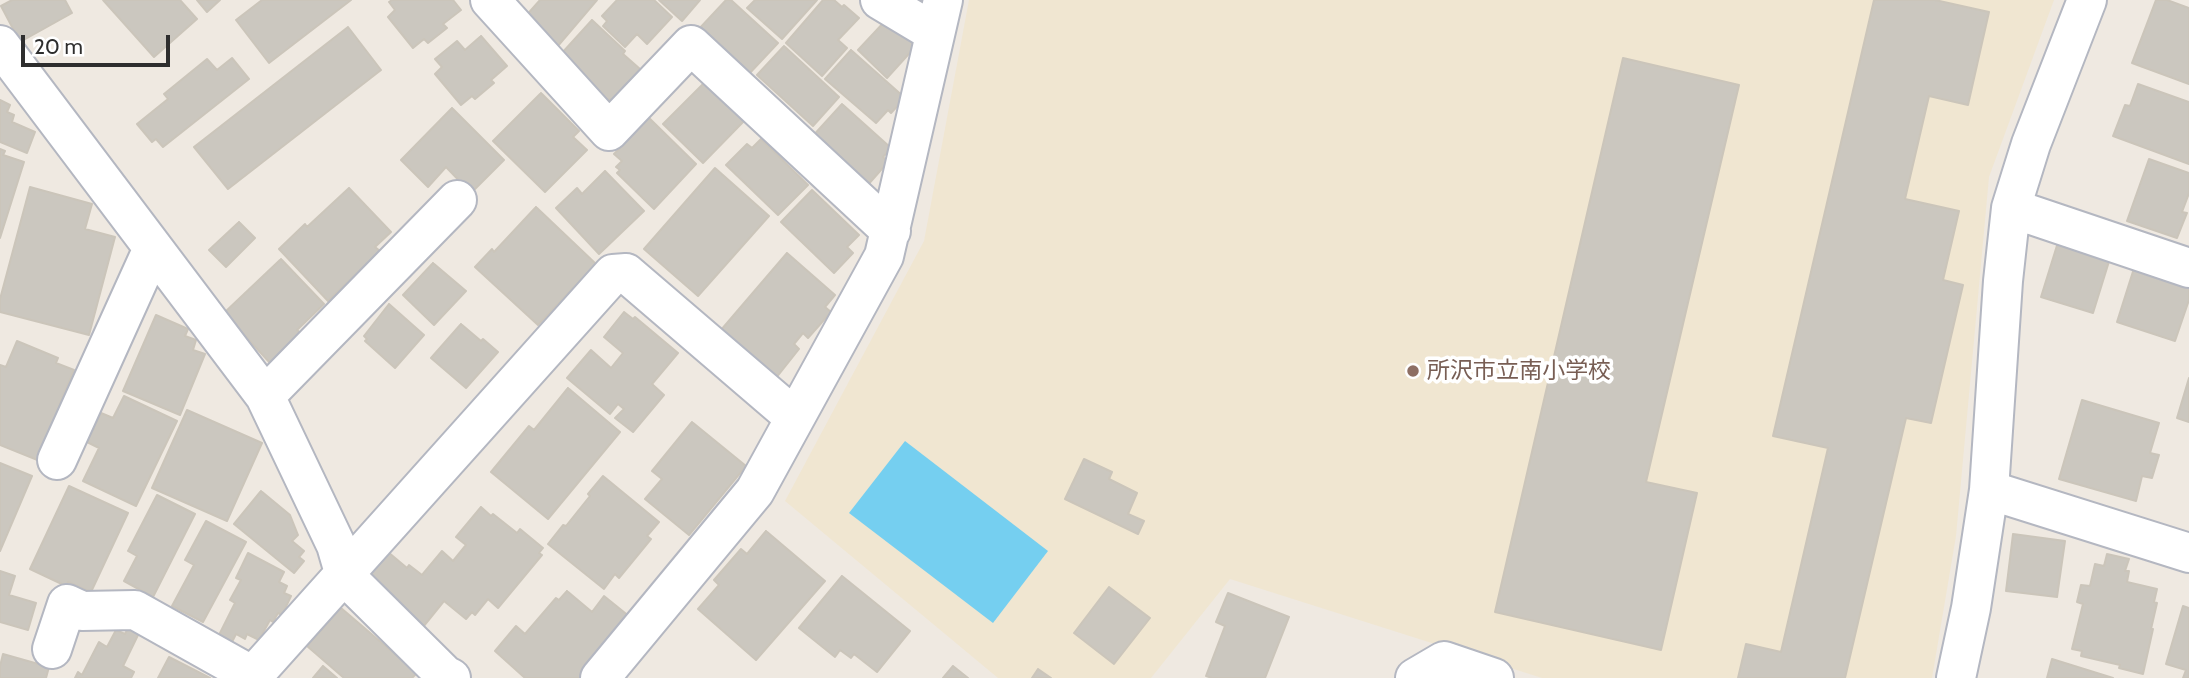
<!DOCTYPE html>
<html>
<head>
<meta charset="utf-8">
<style>
	body { margin:0 }
	#map { position:relative; width:2189px; height:678px; overflow:hidden; background:#efe9e1; font-family:Cabin,sans-serif }
	canvas { display:block }
	.scale { position:absolute; left:21px; top:35px; width:149px; height:32px; box-sizing:border-box; border:4px solid #2e2e2e; border-top:0; padding-left:9px; font-size:21px; line-height:24px; white-space:nowrap; color:#2e2e2e; -webkit-text-stroke:5px #fff; paint-order:stroke }
</style>
</head>
<body>
<div id="map">
<canvas width="2189" height="678"></canvas>
<div class="scale">20 m</div>
</div>
<script>
const g = document.querySelector('canvas').getContext('2d');
g.lineJoin = 'round';
function fill(path, color) { g.fillStyle = color; g.fill(path, 'evenodd'); }
const toPath = rows => new Path2D(rows.map(r => 'M' + r).join(''));
function strokePath(path, color, width, dash) { g.strokeStyle = color; g.lineWidth = width; g.lineCap = dash ? 'butt' : 'round'; g.setLineDash(dash || []); g.stroke(path); }
function label(font, color, halo, rows, align = 'center') {
  g.font = font + ' Cabin,"Noto Sans JP",sans-serif'; g.lineWidth = 7; g.setLineDash([]); g.textBaseline = 'middle'; g.strokeStyle = halo; g.fillStyle = color; for (const [text, x, y, turn = 0] of rows) {
    g.save(); g.translate(x, y); g.rotate((+turn || 0) * Math.PI / 180); g.textAlign = isNaN(turn) ? turn : align; if (halo) g.strokeText(text, 0, 0); g.fillText(text, 0, 0); g.restore();
  }
}
fill(toPath([
	[969,0,2054,0,1989,177,1956,536,1932,678,1542,678,1230,579,1151,678,998,678,785,501,924,241]
]), '#f0e6d1');
fill(toPath([
	[905,441,1048,551,993,623,849,513]
]), '#75cff0');
const building = toPath([
	[12,0,65,0,72,13,20,42,1,6,12,0],
	[103,0,180,0,197,19,154,57,103,0],
	[197,0,220,0,207,12,197,0],
	[262,0,351,0,269,63,236,20,262,0],
	[392,0,453,0,461,10,443,24,447,28,428,43,424,39,413,48,388,17,395,10,389,2,392,0],
	[540,0,597,0,557,47,524,18,540,0],
	[617,0,654,0,672,17,647,44,637,34,625,47,603,26,607,21,602,16,617,0],
	[659,0,700,0,682,21,659,0],
	[726,0,731,0,778,43,747,76,698,30,726,0],
	[755,0,817,0,782,39,747,8,755,0],
	[823,0,834,0,842,7,844,5,859,18,838,40,847,48,822,76,786,43,823,0],
	[1874,0,1935,0,1989,12,1968,105,1929,96,1905,199,1959,211,1943,280,1963,285,1931,423,1906,418,1845,678,1738,678,1746,644,1781,652,1828,448,1773,436,1874,0],
	[2156,0,2167,0,2189,8,2189,84,2132,63,2156,0],
	[887,19,916,46,887,78,858,50,887,19],
	[592,20,625,51,623,54,640,69,613,99,598,100,562,53,592,20],
	[348,27,381,70,228,189,194,147,348,27],
	[481,36,507,66,491,80,494,83,475,99,472,96,461,105,435,74,442,67,435,59,457,41,465,50,481,36],
	[784,46,839,97,813,126,757,75,784,46],
	[851,50,905,98,891,113,888,110,876,123,825,79,851,50],
	[232,58,249,79,163,147,156,139,152,142,137,124,168,99,164,94,207,59,217,70,232,58],
	[1623,58,1739,85,1646,482,1697,493,1661,650,1495,612,1623,58],
	[706,81,745,120,703,163,663,124,706,81],
	[2138,84,2189,102,2189,164,2113,136,2125,105,2130,106,2138,84],
	[541,93,579,131,573,137,587,150,545,192,493,141,541,93],
	[0,100,10,105,7,112,14,115,12,122,35,132,27,153,0,142,0,100],
	[842,104,891,148,883,157,888,162,866,187,811,138,842,104],
	[452,108,504,160,471,193,446,167,428,187,401,160,452,108],
	[645,114,696,164,654,209,617,173,620,170,616,167,622,161,614,154,624,144,620,140,645,114],
	[761,139,808,185,778,215,726,165,747,144,752,148,761,139],
	[0,149,5,151,3,155,24,162,0,238,0,149],
	[2149,159,2189,173,2189,193,2182,212,2187,213,2177,238,2127,221,2149,159],
	[715,168,769,216,698,296,644,249,715,168],
	[605,171,644,211,599,254,556,208,577,188,582,194,605,171],
	[30,187,92,204,85,229,115,237,89,335,0,312,0,299,30,187],
	[349,188,391,232,375,247,380,251,328,301,279,249,305,224,307,227,349,188],
	[812,190,859,235,847,247,853,253,834,273,781,222,812,190],
	[536,207,596,264,538,325,475,267,492,249,494,252,536,207],
	[239,222,255,238,226,267,209,250,239,222],
	[2059,239,2111,255,2093,313,2041,297,2059,239],
	[787,253,835,295,825,307,831,312,808,338,803,333,794,344,799,349,776,378,721,330,787,253],
	[281,259,324,304,297,330,302,334,271,364,224,313,281,259],
	[2136,262,2189,284,2189,300,2175,341,2117,322,2136,262],
	[433,263,466,291,434,325,403,295,433,263],
	[389,304,424,335,395,368,365,341,367,339,364,336,389,304],
	[624,312,633,319,635,317,678,353,652,384,664,395,633,432,615,418,624,409,618,404,610,414,567,378,591,350,611,368,623,353,604,337,624,312],
	[156,315,188,329,185,336,196,340,193,350,205,354,180,415,123,391,156,315],
	[461,324,481,341,483,339,498,352,466,388,431,358,461,324],
	[17,341,58,358,56,363,74,370,59,406,62,407,40,461,0,445,0,365,6,367,17,341],
	[2189,378,2189,422,2177,418,2189,378],
	[568,388,620,432,548,519,491,472,529,426,534,430,568,388],
	[124,396,177,421,136,506,83,481,99,448,87,442,101,413,113,418,124,396],
	[2082,400,2159,423,2150,453,2159,455,2152,478,2142,476,2136,501,2059,479,2082,400],
	[187,410,262,443,227,521,152,488,187,410],
	[692,422,746,466,689,535,645,499,662,479,652,471,692,422],
	[1084,459,1112,472,1109,479,1137,493,1128,514,1144,521,1138,534,1065,499,1084,459],
	[0,463,32,476,0,551,0,463],
	[603,476,659,522,647,536,651,539,619,578,615,574,604,589,548,544,563,525,566,526,590,496,588,494,603,476],
	[69,486,128,513,91,592,68,582,66,586,30,569,69,486],
	[261,491,290,515,298,535,292,541,304,551,299,557,304,561,294,573,234,524,261,491],
	[157,495,195,514,153,597,124,581,137,556,128,551,157,495],
	[481,507,491,516,493,514,517,533,520,529,543,548,539,553,542,555,498,608,488,599,475,615,472,612,466,619,444,601,423,627,371,575,372,573,369,570,371,559,378,565,388,552,407,568,409,565,422,575,442,551,453,561,466,545,456,537,481,507],
	[206,521,246,542,203,622,172,606,194,565,185,560,206,521],
	[766,531,825,581,756,660,698,609,719,585,714,580,741,549,747,554,766,531],
	[2013,534,2065,541,2057,597,2006,591,2013,534],
	[248,553,284,572,279,582,287,586,284,593,291,596,282,615,278,613,273,622,270,620,259,640,247,634,245,639,236,634,232,642,219,635,235,603,230,600,241,580,236,578,248,553],
	[2107,554,2129,559,2125,571,2129,571,2127,582,2157,589,2154,602,2157,603,2151,629,2153,629,2143,674,2119,668,2120,665,2081,656,2082,651,2072,649,2083,604,2077,602,2081,585,2090,586,2095,564,2104,566,2107,554],
	[0,571,15,576,9,595,36,603,28,630,0,622,0,571],
	[842,576,910,631,877,672,854,654,851,658,840,650,835,657,799,628,842,576],
	[1109,587,1150,618,1114,664,1074,633,1109,587],
	[567,591,592,612,604,596,630,617,580,678,525,678,495,651,516,626,525,634,556,598,559,600,567,591],
	[1228,593,1289,617,1265,678,1212,678,1206,676,1225,626,1216,622,1228,593],
	[2183,606,2189,608,2189,678,2183,678,2186,670,2166,664,2183,606],
	[341,608,417,673,412,678,344,678,307,646,341,608],
	[128,628,139,633,123,666,134,672,131,678,75,678,78,672,82,675,99,642,107,647,116,630,125,634,128,628],
	[3,654,49,667,46,678,0,678,0,666,3,654],
	[169,657,210,678,158,678,169,657],
	[2052,659,2113,678,2047,678,2052,659],
	[323,666,337,678,313,678,323,666],
	[953,666,968,678,943,678,953,666],
	[1038,669,1051,678,1032,678,1038,669]
]);
fill(building, '#cbc7bf');
strokePath(building, '#cbc5ba', 2);
const minor = toPath([
	[490,0,609,131,691,45,891,231],
	[880,0,935,33],
	[0,45,265,396,336,545,345,576,445,675,451,678],
	[2011,208,2189,268],
	[265,396,457,200],
	[57,460,153,248],
	[1989,490,2189,553],
	[52,649,67,604,82,611,135,610,253,676],
	[251,678,613,274,626,273,794,417],
	[600,678,755,491,884,256,943,0],
	[1415,678,1444,661,1494,678],
	[1956,678,1971,608,1989,490,2003,281,2011,208,2031,144,2087,0]
]);
strokePath(minor, '#b4b7c1', 42);
strokePath(minor, '#fff', 38);
for (const [x, y, r, color] of [
	[1413,371,7,"#8d6e63"]
]) { const dot = new Path2D(); dot.arc(x, y, r, 0, 2 * Math.PI); g.fillStyle = color; g.fill(dot); strokePath(dot, '#fff', 2.5); }
label('23px', '#785e54', '#fff', [
	["所沢市立南小学校",1427,371]
], 'left');
</script>
</body>
</html>
